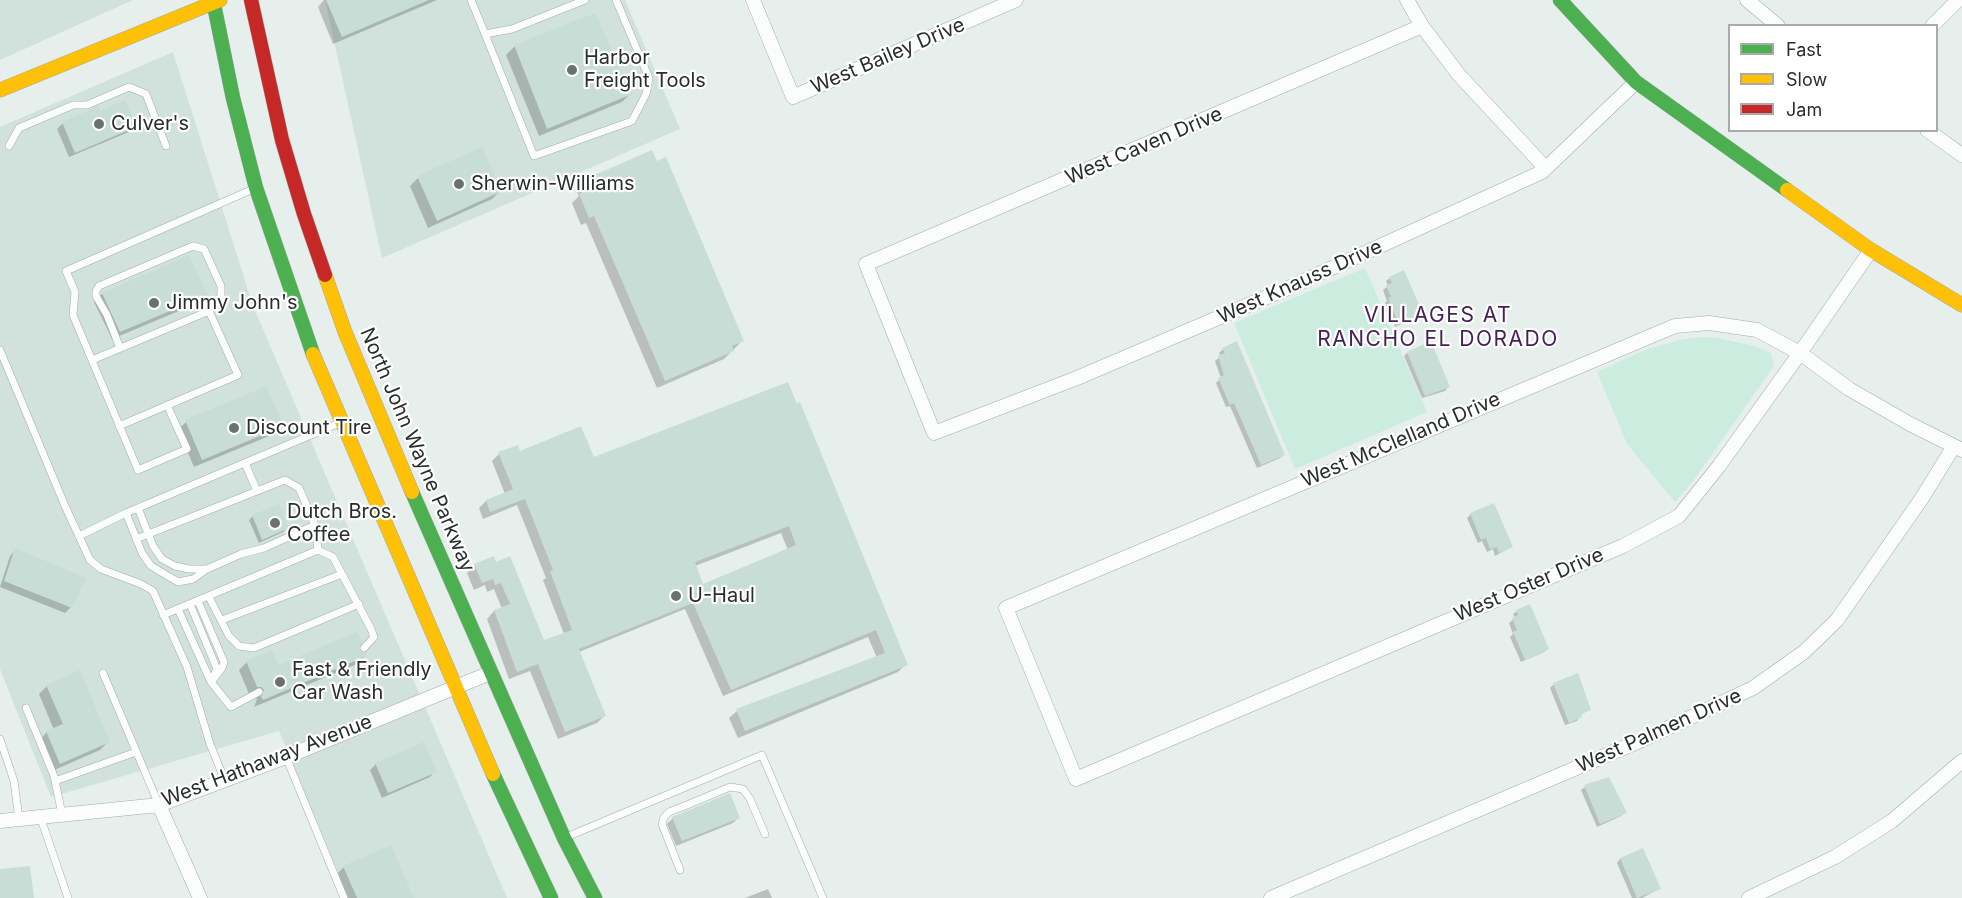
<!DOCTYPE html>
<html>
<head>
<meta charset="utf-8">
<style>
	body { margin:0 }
	#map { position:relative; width:1962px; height:898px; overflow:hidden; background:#e6efeb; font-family:Inter,sans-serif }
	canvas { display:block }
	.legend { position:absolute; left:1728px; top:24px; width:210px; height:108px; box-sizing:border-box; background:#fff; border:2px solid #a9abab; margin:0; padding:8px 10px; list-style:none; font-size:18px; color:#282e2c }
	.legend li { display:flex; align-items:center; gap:12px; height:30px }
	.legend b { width:30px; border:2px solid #a9abab }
</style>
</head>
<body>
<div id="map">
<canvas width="1962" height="898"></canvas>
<ul class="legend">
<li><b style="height:8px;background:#4caf50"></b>Fast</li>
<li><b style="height:8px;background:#ffc107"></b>Slow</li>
<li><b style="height:8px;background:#c62828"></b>Jam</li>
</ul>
</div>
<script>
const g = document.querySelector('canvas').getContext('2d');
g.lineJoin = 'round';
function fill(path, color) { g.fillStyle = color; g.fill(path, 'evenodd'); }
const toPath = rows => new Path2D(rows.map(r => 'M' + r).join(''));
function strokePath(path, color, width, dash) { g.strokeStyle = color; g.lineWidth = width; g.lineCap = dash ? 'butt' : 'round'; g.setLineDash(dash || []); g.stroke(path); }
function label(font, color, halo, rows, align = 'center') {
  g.font = font + ' Inter,sans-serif'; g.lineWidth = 4.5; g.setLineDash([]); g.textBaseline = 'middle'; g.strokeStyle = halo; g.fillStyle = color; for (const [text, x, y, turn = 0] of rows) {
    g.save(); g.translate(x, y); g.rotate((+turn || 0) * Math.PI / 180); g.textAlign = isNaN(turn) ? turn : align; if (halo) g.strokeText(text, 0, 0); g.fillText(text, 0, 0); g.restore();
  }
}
fill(toPath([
	[0,0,133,0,0,60],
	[325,0,625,0,680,129,382,258],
	[173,52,253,306,507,898,349,898,279,731,51,797,0,669,0,127]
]), '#d1e2dc');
fill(toPath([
	[1365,268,1427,412,1295,469,1234,323],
	[1700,337,1718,338,1754,346,1771,353,1774,366,1694,480,1675,502,1627,444,1597,372,1647,349,1680,340]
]), '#ccece0');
fill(toPath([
	[324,0,437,0,333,44,318,7],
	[595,15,630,94,622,102,539,136,506,55,514,47],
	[99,113,134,126,129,132,69,157,57,129,63,123],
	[481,149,500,191,492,199,428,228,410,186,418,178],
	[584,182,743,340,724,359,657,388,586,223,581,225,572,203,579,196,576,190],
	[188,257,206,295,198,303,112,339,94,302,102,294],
	[1390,278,1421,313,1417,317,1395,327,1385,303,1387,301,1383,290,1388,286,1386,281],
	[1223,349,1284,454,1280,458,1257,468,1230,406,1226,407,1216,383,1221,378,1215,361,1221,356,1219,353],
	[1407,353,1448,387,1445,391,1422,398,1404,356],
	[787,384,906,664,898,672,738,738,729,718,737,711,877,658,868,637,723,696,685,609,579,652,604,716,597,723,558,739,530,671,509,679,487,619,494,611,502,609,494,589,487,592,485,585,474,590,467,573,475,565,496,563,543,642,564,634,543,580,546,578,517,505,483,519,479,508,486,501,505,494,492,461,499,454,519,453,593,459],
	[781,533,788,550,702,586,695,566],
	[265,388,282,425,274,434,194,467,178,430,186,422],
	[1471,514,1511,547,1495,556,1493,549,1487,552,1482,541,1478,543,1467,518],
	[253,516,287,528,283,532,259,543,249,520],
	[16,550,71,607,65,613,0,587,10,556],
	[1517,611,1548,649,1544,652,1521,662,1510,637,1513,634,1509,623,1515,618,1513,614],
	[357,651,365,656,357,664,254,707,257,699,253,694,249,694,239,670,247,662,277,667],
	[1577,675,1590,709,1580,715,1577,721,1565,725,1550,688,1553,685],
	[47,686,108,742,100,750,52,771,39,741,47,732,54,730,39,694],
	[376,764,435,771,430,777,382,798,370,770],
	[1585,787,1625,813,1621,816,1597,827,1581,790],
	[739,817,733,823,676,846,667,824,673,818],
	[1642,850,1659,889,1642,898,1632,898,1617,863,1620,859],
	[344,867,412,898,346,898,336,875],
	[768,889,772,898,745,898]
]), '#0003');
fill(toPath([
	[326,0,429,0,342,37],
	[595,13,632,94,547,129,514,45],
	[125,100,136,127,75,153,62,122,98,106,100,111],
	[482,147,502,191,437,221,417,176],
	[652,150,657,161,666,157,744,341,732,346,734,351,665,381,594,216,589,218,579,194,587,190,583,180],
	[189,255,208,295,120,332,102,293],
	[1404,270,1423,314,1399,324,1388,298,1391,297,1386,285,1392,283,1389,277],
	[1237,341,1285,455,1261,465,1234,403,1230,405,1218,378,1224,375,1218,356,1225,353,1222,348],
	[1431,341,1450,387,1425,396,1407,352],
	[788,382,797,404,800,402,908,665,745,731,736,709,885,653,876,630,731,690,693,603,579,649,606,716,565,732,538,664,517,672,494,610,510,604,501,583,495,585,493,579,482,583,474,564,494,556,496,562,510,556,544,640,572,630,550,571,553,570,525,499,490,512,486,500,513,489,498,452,518,445,520,451,581,426,594,457],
	[789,526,796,545,703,584,695,562],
	[266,386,284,426,202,460,185,420],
	[1494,503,1513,547,1499,553,1497,547,1490,549,1486,538,1481,540,1470,513],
	[279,504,289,528,262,540,252,515],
	[15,548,86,578,72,608,4,581],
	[1530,604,1549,649,1525,660,1513,632,1517,630,1512,618,1518,615,1516,610],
	[357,632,362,642,359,650,362,653,366,653,367,656,263,700,261,697,264,690,261,687,257,687,246,661,272,650,278,665],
	[80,670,110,742,60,764,46,731,63,724,46,685],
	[1578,673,1591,710,1581,714,1582,717,1569,723,1553,683],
	[424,742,437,772,388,793,375,763],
	[1609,777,1627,813,1600,824,1584,785],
	[730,793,740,818,682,841,672,817],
	[391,845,414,898,357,898,343,866],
	[1643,848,1661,889,1637,898,1620,858],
	[30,866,34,898,0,898,0,869]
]), '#c8ddd6');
const lane = toPath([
	[471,0,485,34,512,29,585,0],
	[485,34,534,156,632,121,646,94,649,78,616,0],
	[9,146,19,128,73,105,87,105,129,87,146,94,166,146],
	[120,348,107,315,96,296,96,291,99,286,193,246,204,249,221,286,221,296,209,311],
	[0,350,65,506,90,560,101,569,141,584,153,591,187,667,210,744,225,781],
	[92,360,209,311,238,375,119,426],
	[167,405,187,449,138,470,73,315,75,292,66,271,251,190],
	[245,463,257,491,285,480,299,488,315,525,318,550,333,557,371,629,374,637,364,648],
	[138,508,153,546,162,559,175,566,189,569,207,569],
	[126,513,142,553,151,566,178,582,193,579,207,569,241,554,264,548,315,525],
	[79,536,126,513,337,424],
	[136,539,257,491],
	[209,597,229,636,239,646,254,648,359,604],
	[198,601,224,662,222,668,211,682],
	[190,604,217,669,214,675],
	[178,609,211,682,231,707,259,692],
	[163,615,318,550],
	[222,620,342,574],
	[103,673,159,805],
	[26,708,54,776,62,814],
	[0,739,14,781,19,819],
	[286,757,344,898],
	[55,781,136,752],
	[40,816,68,898],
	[569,836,762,755,823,898],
	[680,870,662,824,664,817,669,812,687,805,730,787,743,789,750,799,765,834]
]);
const street = toPath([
	[753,0,793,97,1016,0],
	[1407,0,1422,26,1459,75,1540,162,1544,170],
	[1747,0,1778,26],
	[1422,26,866,264,934,433,1077,378,1288,288,1542,172,1636,82],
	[1932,26,1958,0],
	[1927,130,1962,155],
	[1871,250,1800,353,1719,466,1679,516,1623,546,1076,779,1006,608,1675,326,1709,323,1757,330,1800,353,1849,389,1910,424,1962,450],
	[159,805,200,898],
	[0,821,159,805,286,757,490,673],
	[1271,898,1642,740,1753,688,1804,652,1837,620,1922,498,1954,446],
	[1749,898,1835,857,1892,821,1962,761]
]);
const fast = toPath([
	[213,0,233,98,256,188,313,354],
	[1560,0,1636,82,1787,190],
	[412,492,564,838,595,898],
	[493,774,551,898]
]);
const slow = toPath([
	[0,90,220,0],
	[1787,190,1871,250,1962,305],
	[325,275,345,332,412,492],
	[313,354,493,774]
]);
const jam = toPath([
	[251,0,282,140,304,214,325,275]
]);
strokePath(lane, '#a4aba8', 8);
strokePath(street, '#a4aba8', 15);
strokePath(fast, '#a4aba8', 15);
strokePath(slow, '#a4aba8', 15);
strokePath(jam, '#a4aba8', 15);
strokePath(lane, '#fbfdfc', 7);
strokePath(street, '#fbfdfc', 14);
strokePath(fast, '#4caf50', 14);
strokePath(slow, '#ffc107', 14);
strokePath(jam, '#c62828', 14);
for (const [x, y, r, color] of [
	[572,70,6,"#6a726f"],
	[99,124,6,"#6a726f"],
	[459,184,6,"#6a726f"],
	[154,303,6,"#6a726f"],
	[234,428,6,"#6a726f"],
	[275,523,6,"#6a726f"],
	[676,596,6,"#6a726f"],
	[280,682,6,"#6a726f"]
]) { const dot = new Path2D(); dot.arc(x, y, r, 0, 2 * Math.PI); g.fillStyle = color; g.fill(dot); strokePath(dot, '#fff', 2); }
label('20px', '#282e2c', '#fff', [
	["West Bailey Drive",888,56,-23],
	["West Caven Drive",1144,146,-23],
	["West Knauss Drive",1300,282,-24],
	["West McClelland Drive",1401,440,-23],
	["North John Wayne Parkway",417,450,67],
	["West Oster Drive",1529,585,-23],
	["West Palmen Drive",1659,731,-24],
	["West Hathaway Avenue",267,761,-21]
]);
label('20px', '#282e2c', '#fff', [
	["Harbor",584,58],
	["Freight Tools",584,81],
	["Culver's",111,124],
	["Sherwin-Williams",471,184],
	["Jimmy John's",166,303],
	["Discount Tire",246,428],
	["Dutch Bros.",287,512],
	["Coffee",287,535],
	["U-Haul",688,596],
	["Fast & Friendly",292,670],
	["Car Wash",292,693]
], 'left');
g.letterSpacing = '1.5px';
label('21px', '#452158', '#fff', [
	["VILLAGES AT",1438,316],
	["RANCHO EL DORADO",1438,340]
]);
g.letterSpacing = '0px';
</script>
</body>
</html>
